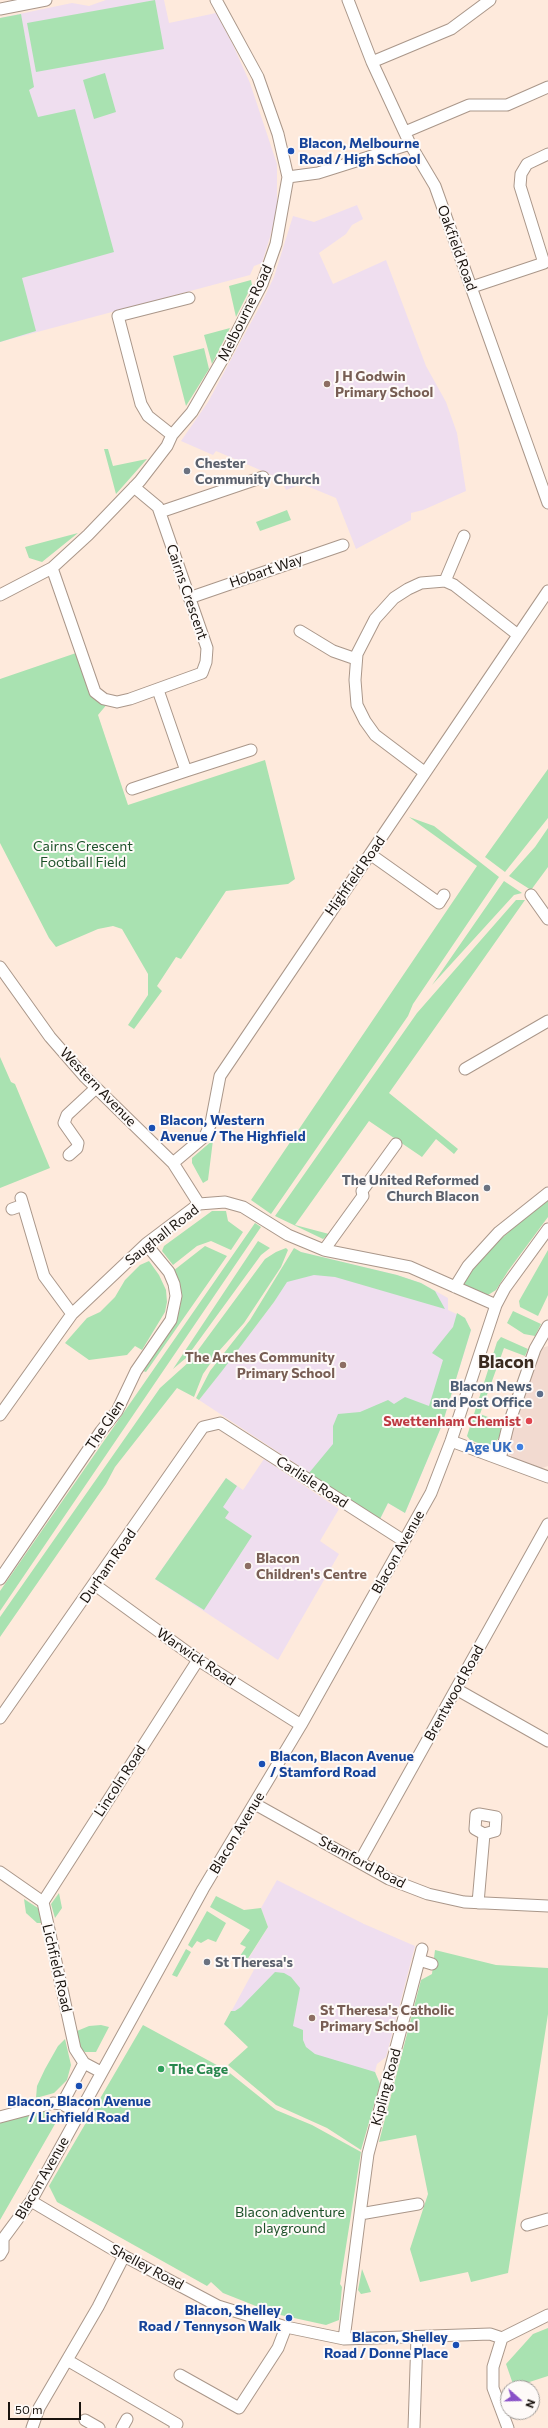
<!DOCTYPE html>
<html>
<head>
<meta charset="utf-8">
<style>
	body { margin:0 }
	#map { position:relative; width:548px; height:2428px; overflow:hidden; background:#feeadc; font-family:Commissioner,sans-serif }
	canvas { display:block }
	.north { position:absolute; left:500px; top:2380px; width:40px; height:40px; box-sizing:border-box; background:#fefaf8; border:1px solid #a29e9a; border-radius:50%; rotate:110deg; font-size:11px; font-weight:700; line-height:16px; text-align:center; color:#19130e }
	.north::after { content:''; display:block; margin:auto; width:14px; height:18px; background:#8951c8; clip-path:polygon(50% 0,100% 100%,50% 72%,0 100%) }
	.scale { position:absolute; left:8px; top:2402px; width:73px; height:18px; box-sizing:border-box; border:2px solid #19130e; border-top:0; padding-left:5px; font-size:12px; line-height:14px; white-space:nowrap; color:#19130e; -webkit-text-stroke:3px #fefaf8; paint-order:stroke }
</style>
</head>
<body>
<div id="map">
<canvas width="548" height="2428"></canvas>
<div class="north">N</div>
<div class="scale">50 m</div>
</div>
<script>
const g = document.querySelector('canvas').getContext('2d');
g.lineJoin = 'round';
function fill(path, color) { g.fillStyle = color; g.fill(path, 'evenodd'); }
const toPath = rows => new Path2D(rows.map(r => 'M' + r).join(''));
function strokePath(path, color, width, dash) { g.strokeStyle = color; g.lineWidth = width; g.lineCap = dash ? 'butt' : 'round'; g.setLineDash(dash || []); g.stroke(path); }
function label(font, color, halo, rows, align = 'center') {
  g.font = font + ' Commissioner,sans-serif'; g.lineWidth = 4; g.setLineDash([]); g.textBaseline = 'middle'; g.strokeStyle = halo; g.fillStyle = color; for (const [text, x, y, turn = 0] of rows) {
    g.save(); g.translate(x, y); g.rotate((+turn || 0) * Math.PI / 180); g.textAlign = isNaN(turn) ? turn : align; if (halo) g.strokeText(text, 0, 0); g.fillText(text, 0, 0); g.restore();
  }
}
fill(toPath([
	[548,1346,548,1466,539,1469,514,1458,508,1453,507,1445,514,1416,542,1348]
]), '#f2dad0');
fill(toPath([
	[106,0,164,0,169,23,216,13,233,45,250,83,277,164,277,209,270,237,262,263,254,266,250,275,0,342,0,18,72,3,89,6],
	[357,205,363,219,352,225,346,234,319,253,333,284,386,260,426,366,446,402,457,433,466,491,423,510,411,513,411,520,356,549,336,498,302,484,286,490,281,479,216,451,213,455,181,441,208,402,261,304,274,277,293,216,314,222],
	[301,1252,397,1275,421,1283,448,1298,448,1310,465,1318,471,1330,442,1425,405,1513,388,1503,380,1519,199,1400,274,1302],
	[264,1459,339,1509,320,1541,339,1554,278,1660,155,1579,226,1478,243,1490],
	[277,1880,364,1924,415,1946,386,2057,377,2064,375,2072,380,2084,224,2025,256,1966,247,1961,268,1927,261,1908]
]), '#efdeef');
fill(toPath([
	[155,0,164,49,36,72,27,23],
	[21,14,34,87,29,90,38,117,75,109,114,252,22,278,36,331,0,342,0,18],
	[105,73,116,112,94,119,83,80],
	[251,280,252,285,236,317,229,286],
	[230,328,212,364,204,335],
	[204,348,209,369,186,406,173,356],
	[104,449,108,449,113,466,147,459,116,494],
	[287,510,291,520,260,531,256,522],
	[78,533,42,562,29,558,25,547],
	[79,652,84,667,108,703,98,715,128,805,265,760,295,879,288,884,226,891,181,959,176,957,157,986,162,991,134,1029,128,1025,148,995,148,974,122,929,113,926,98,929,56,947,49,938,0,843,0,679],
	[548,769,548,818,505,872,485,857],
	[409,817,434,826,499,877,413,1004,408,1016,271,1214,251,1200,477,866],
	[548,828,548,867,531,890,509,876,535,847],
	[504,881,522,893,514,895,432,985],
	[516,900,525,900,389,1093,458,1149,454,1154,436,1139,422,1157,369,1121,295,1225,329,1234,323,1239,275,1216,417,1013],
	[0,1057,11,1082,15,1084,50,1168,0,1188],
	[213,1140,208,1180,203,1183,192,1163,192,1158],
	[548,1198,548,1217,508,1271,496,1290,488,1295,479,1294,462,1286,479,1258],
	[212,1211,226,1211,228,1221,243,1232,231,1250,211,1241,197,1246,173,1265,162,1251,164,1246],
	[255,1223,261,1227,0,1611,0,1591],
	[258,1241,270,1248,261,1255,186,1358,173,1369],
	[205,1246,227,1256,146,1372,143,1371,174,1326,181,1303,179,1287,173,1271],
	[286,1248,288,1250,281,1267,244,1323,219,1351,203,1374,194,1397,177,1388,115,1467,106,1484,0,1637,0,1617,160,1388,190,1361,265,1259,276,1252],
	[294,1248,301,1252,397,1275,421,1283,435,1291,445,1309,335,1277,314,1275,287,1282,274,1302,222,1371,199,1400,196,1398,210,1371,250,1320],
	[548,1250,548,1295,538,1316,520,1307,519,1301],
	[149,1261,159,1275,166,1290,167,1302,165,1312,142,1350,135,1346,127,1355,89,1360,65,1343,87,1318,100,1312,115,1297,125,1280,140,1265],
	[513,1311,541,1324,535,1336,524,1334,507,1323],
	[457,1313,465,1318,471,1330,442,1425,405,1513,388,1503,380,1519,309,1473,333,1444,333,1426,338,1414,360,1412,388,1400,394,1404,405,1397,429,1406,443,1360,432,1353,453,1327],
	[501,1337,528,1349,525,1356,504,1348,480,1414,501,1422,503,1426,500,1436,495,1443,486,1446,470,1440,467,1436,497,1342],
	[226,1478,237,1486,223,1507,229,1512,225,1518,252,1536,204,1610,155,1579],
	[59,1893,62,1908,55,1918,51,1904],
	[216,1896,244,1910,261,1908,268,1927,247,1960,256,1966,254,1969,238,1959,246,1947,240,1944,250,1930,210,1907],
	[24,1899,38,1908,42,1923,37,1923,26,1913],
	[207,1911,226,1923,216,1942,208,1939,201,1943,197,1941,192,1948,188,1945],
	[186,1949,191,1952,177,1977,172,1975],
	[435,1950,496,1965,548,1968,548,2014,508,2273,471,2282,468,2272,420,2282,410,2249,428,2194,416,2135,379,2142,421,1980,432,1974],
	[275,1972,284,1973,291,1977,300,1988,293,2026,303,2030,303,2040,306,2047,315,2054,375,2072,380,2084,361,2150,327,2128,276,2105,228,2065,248,2047,224,2024,231,2011,235,2011,241,2007],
	[101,2025,109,2027,96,2052,85,2052,80,2049,77,2031,89,2026],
	[143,2025,226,2070,276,2110,312,2125,361,2152,340,2284,342,2287,339,2320,326,2325,276,2314,223,2293,211,2282,207,2286,57,2202,49,2186],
	[65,2039,71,2065,67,2080,54,2093,36,2098,37,2086,45,2069,58,2046],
	[45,2111,53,2115,55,2124,0,2220,0,2120],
	[362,2269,371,2292,361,2294,358,2290],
	[548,2328,548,2376,514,2387,506,2364,533,2334]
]), '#a9e2b1');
const minor = toPath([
	[348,0,372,62,410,144,435,186,548,503],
	[0,9,46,0],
	[372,62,451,29,490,0],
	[405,132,469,105,507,105,548,87],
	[288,177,318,173,410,144],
	[472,287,544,263,520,186,521,174,527,164,548,154],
	[172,435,148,416,141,404,118,316,189,298],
	[160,512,263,477],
	[52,568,95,692,104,699,117,702,130,699,202,673,206,662,207,648,158,507,134,487],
	[445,581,464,536],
	[0,595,52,568,88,535,140,481,167,446,172,435,192,412,225,355,262,284,276,244,288,177,278,134,258,77,216,0],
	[189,598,343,545],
	[300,631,333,651,356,659],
	[186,771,251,750],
	[424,772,375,735,365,721,357,705,355,680,357,654,375,619,394,598,408,589,421,583,445,581,454,585,518,635],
	[132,789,186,771,158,690],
	[370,854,439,903,444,895],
	[531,895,548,919],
	[0,967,50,1037,84,1076,173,1163,199,1204],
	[465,1069,548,1021],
	[69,1155,77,1148,78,1143,64,1123,67,1115,96,1088],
	[173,1163,205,1136,211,1123,220,1076,548,591],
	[21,1198,44,1276,72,1314],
	[12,1209,23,1205],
	[324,1250,363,1196,362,1191,396,1144],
	[455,1287,468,1266,499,1232,548,1193],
	[0,1415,72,1314,146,1244,199,1204,225,1202,243,1207,288,1235,324,1250,410,1267,496,1305],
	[451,1441,548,1477],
	[500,1459,508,1426,535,1349,548,1326],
	[0,1579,101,1431,117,1411,136,1371,171,1320,176,1296,174,1284,169,1272,146,1244],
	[95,1585,198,1660,301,1725],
	[456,1689,548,1741],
	[0,1718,203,1427,220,1423,404,1541],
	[255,1804,389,1879,428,1894,464,1902,548,1906],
	[360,1861,548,1524],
	[0,1872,43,1902,75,2049,84,2063,101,2072],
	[43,1902,198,1660],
	[478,1903,484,1834,475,1829,476,1815,479,1814,496,1817,495,1831,484,1834],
	[419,1960,432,1964],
	[62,2104,84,2063],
	[0,2117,53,2103,62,2104,78,2113],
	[31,2201,124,2256,218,2306,286,2327,344,2339,490,2334,502,2338],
	[360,2214,368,2154,422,1949],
	[527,2225,548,2219],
	[0,2243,31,2201,203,1889,301,1725,431,1493,451,1441,496,1305,505,1288,548,1229],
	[0,2255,3,2250,3,2241],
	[502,2338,493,2367,493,2388,508,2428],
	[502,2338,548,2315],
	[344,2339,360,2214,418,2204],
	[67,2360,177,2424,175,2428],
	[180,2375,239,2408,278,2348,286,2327],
	[85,2420,99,2428],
	[32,2428,39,2408,98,2307,124,2256],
	[122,2428,127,2419],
	[414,2428,417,2337]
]);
strokePath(minor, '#aa978a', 13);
strokePath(minor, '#fff', 11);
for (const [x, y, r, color] of [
	[291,151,4,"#1a4fb4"],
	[327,384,4,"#8d6e63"],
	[187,471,4,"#6b7280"],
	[152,1128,4,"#1a4fb4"],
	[487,1188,4,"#6b7280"],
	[343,1365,4,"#8d6e63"],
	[540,1394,4,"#5c6f8a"],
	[529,1421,4,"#e0444e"],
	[520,1447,4,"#3f7fe0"],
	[248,1566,4,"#8d6e63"],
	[262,1764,4,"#1a4fb4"],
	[207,1962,4,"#6b7280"],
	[312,2018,4,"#8d6e63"],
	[161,2069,4,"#2e9e5b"],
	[79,2086,4,"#1a4fb4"],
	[289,2318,4,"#1a4fb4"],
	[456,2345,4,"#1a4fb4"]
]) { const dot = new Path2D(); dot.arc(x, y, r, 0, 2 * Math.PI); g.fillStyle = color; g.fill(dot); strokePath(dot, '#fefaf8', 1.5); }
label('bold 14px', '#164399', '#fefaf8', [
	["Blacon, Melbourne",299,143],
	["Road / High School",299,159],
	["Blacon, Western",160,1120],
	["Avenue / The Highfield",160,1136],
	["Blacon, Blacon Avenue",270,1756],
	["/ Stamford Road",270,1772],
	["Blacon, Blacon Avenue",79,2101,"center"],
	["/ Lichfield Road",79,2117,"center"],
	["Blacon, Shelley",281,2310,"right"],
	["Road / Tennyson Walk",281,2326,"right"],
	["Blacon, Shelley",448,2337,"right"],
	["Road / Donne Place",448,2353,"right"]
], 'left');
label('14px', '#19130e', '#fefaf8', [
	["Oakfield Road",457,248,70],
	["Melbourne Road",245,313,-64],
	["Hobart Way",266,571,-19],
	["Cairns Crescent",187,592,71],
	["Highfield Road",355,876,-55],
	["Western Avenue",98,1087,46],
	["Saughall Road",162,1235,-38],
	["The Glen",105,1425,-56],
	["Carlisle Road",312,1482,33],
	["Blacon Avenue",398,1552,-61],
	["Durham Road",108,1566,-55],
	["Warwick Road",196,1657,34],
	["Brentwood Road",454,1693,-61],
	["Lincoln Road",120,1781,-57],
	["Blacon Avenue",237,1833,-59],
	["Stamford Road",362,1862,28],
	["Lichfield Road",57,1968,77],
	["Kipling Road",386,2087,-75],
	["Blacon Avenue",42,2178,-60],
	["Shelley Road",147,2267,28]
]);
label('bold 14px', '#785e54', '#fefaf8', [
	["J H Godwin",335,376],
	["Primary School",335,392],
	["The Arches Community",335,1357,"right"],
	["Primary School",335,1373,"right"],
	["Blacon",256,1558],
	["Children's Centre",256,1574],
	["St Theresa's Catholic",320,2010],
	["Primary School",320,2026]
], 'left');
label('bold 14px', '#5b616d', '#fefaf8', [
	["Chester",195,463],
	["Community Church",195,479],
	["The United Reformed",479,1180,"right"],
	["Church Blacon",479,1196,"right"],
	["St Theresa's",215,1962]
], 'left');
label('14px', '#1c5129', '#fefaf8', [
	["Cairns Crescent",83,846],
	["Football Field",83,862],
	["Blacon adventure",290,2212],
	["playground",290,2228]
]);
label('bold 14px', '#4e5e75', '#fefaf8', [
	["Blacon News",532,1386],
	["and Post Office",532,1402]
], 'right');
label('bold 14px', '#be3a42', '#fefaf8', [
	["Swettenham Chemist",521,1421]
], 'right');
label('bold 14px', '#366cbe', '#fefaf8', [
	["Age UK",512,1447]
], 'right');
label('bold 14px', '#27864d', '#fefaf8', [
	["The Cage",169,2069]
], 'left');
label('bold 18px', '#3a2b20', '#fefaf8', [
	["Blacon",506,1362]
]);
</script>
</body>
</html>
